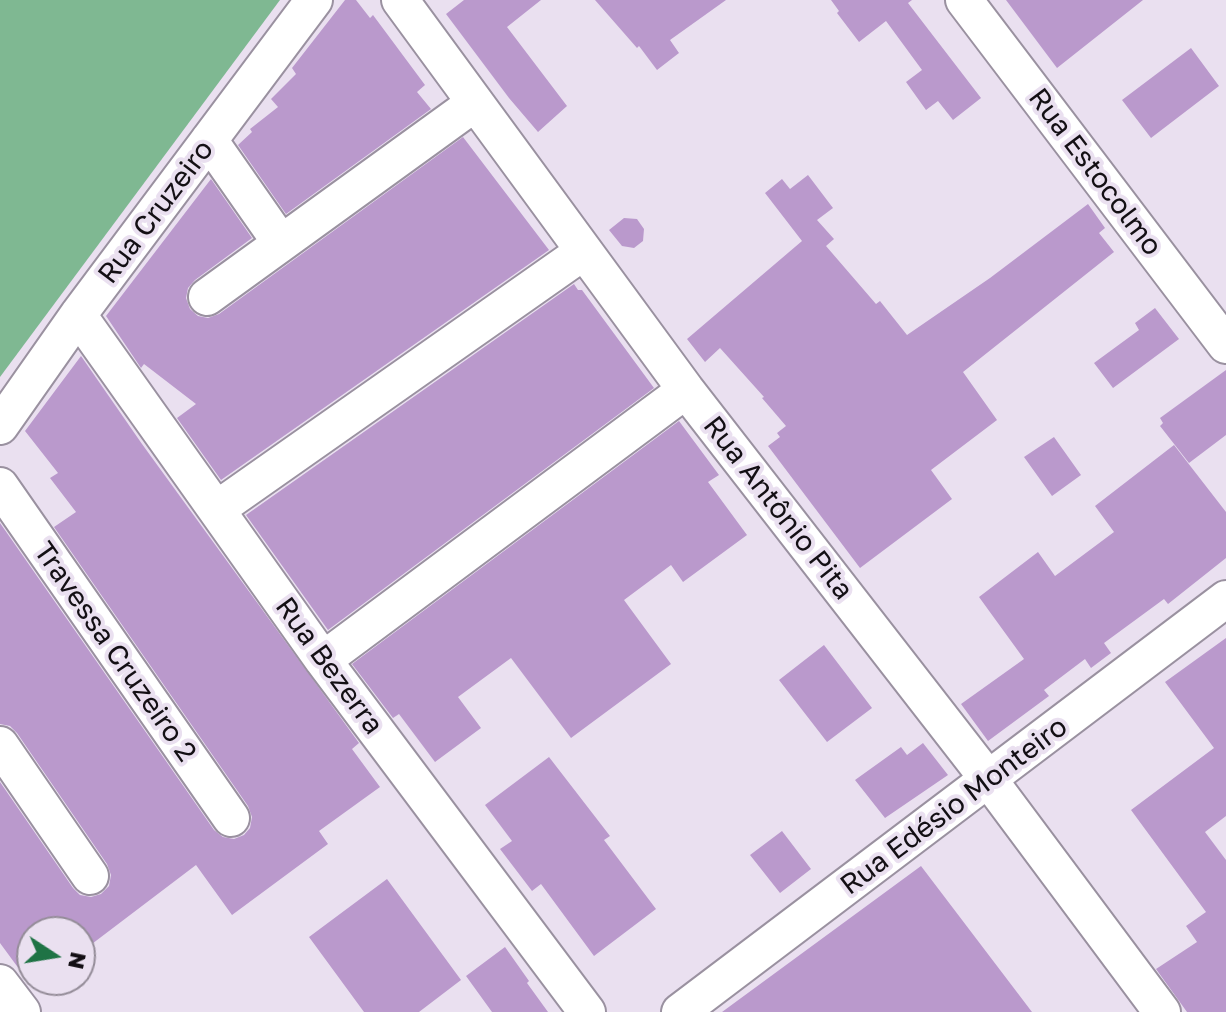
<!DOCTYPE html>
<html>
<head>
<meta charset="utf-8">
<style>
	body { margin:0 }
	#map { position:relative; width:1226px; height:1012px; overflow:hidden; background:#eae0f0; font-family:"Golos Text",sans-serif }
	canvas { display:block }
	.north { position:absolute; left:16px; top:916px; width:80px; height:80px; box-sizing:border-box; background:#eae0f0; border:2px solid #948c98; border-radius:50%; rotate:102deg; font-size:22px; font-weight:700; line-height:32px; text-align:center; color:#130f14 }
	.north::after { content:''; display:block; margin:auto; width:28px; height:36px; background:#1f7345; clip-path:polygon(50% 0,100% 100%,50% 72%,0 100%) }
</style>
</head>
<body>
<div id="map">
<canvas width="1226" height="1012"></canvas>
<div class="north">N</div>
</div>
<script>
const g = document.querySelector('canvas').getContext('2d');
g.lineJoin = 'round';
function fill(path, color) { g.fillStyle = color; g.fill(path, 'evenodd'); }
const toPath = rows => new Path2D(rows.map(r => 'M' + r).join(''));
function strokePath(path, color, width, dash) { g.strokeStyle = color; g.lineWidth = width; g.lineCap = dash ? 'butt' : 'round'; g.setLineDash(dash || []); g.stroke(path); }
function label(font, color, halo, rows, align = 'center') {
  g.font = font + ' "Golos Text",sans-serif'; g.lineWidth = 8; g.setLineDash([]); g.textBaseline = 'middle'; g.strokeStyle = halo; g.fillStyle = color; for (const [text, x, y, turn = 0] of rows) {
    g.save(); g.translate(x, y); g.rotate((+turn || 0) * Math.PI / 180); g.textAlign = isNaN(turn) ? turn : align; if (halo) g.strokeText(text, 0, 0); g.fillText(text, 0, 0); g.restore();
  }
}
fill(toPath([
	[0,0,280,0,0,377]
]), '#7fb892');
fill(toPath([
	[345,0,356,0,370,18,373,15,425,85,417,92,431,109,286,214,238,145,252,132,250,129,278,107,271,99,296,74,292,68],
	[464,0,541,0,507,27,567,106,538,132,509,98,446,14],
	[595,0,726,0,670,40,679,53,657,70,639,46,637,48],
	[831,0,912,0,908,3,981,98,953,120,938,101,926,110,906,82,922,70,886,21,859,42,837,13,839,11],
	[1006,0,1143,0,1057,68],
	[1191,48,1219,86,1151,138,1122,100],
	[463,137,549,250,221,480,177,418,196,404,144,364,141,368,106,316,211,179,252,238,195,280,188,288,186,298,190,309,198,316,208,318,219,314],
	[808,175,833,208,817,220,834,239,826,246,876,304,880,301,907,335,990,278,1088,204,1105,228,1099,233,1114,252,963,372,997,420,931,470,952,499,860,568,768,446,780,437,777,433,786,426,762,398,764,397,720,348,705,362,687,339,802,241,765,193,782,179,790,189],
	[624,218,637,219,644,229,643,241,634,248,622,246,609,230],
	[574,284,578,290,582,290,654,388,328,630,246,515],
	[1155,308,1179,339,1113,388,1094,363,1139,330,1135,323],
	[81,356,142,444,359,743,352,749,380,787,319,831,328,844,232,915,196,865,80,953,80,932,32,932,32,980,44,980,33,988,0,943,0,782,73,888,80,895,91,897,101,894,109,886,111,875,107,864,17,733,10,726,0,724,0,523,214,830,223,837,234,839,244,835,250,828,252,817,248,806,54,527,76,512,50,478,58,473,25,431],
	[1226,370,1226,435,1189,463,1160,426,1163,423,1160,418],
	[679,421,719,475,708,482,747,535,683,582,671,565,624,600,671,664,571,738,511,658,458,697,481,728,435,762,399,714,393,718,352,664],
	[1054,437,1081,475,1052,496,1024,457],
	[1174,445,1226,512,1226,558,1168,604,1164,599,1104,643,1111,653,1091,668,1085,659,1044,690,1049,696,988,741,961,704,1024,659,979,597,1038,552,1055,576,1114,532,1095,506],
	[1226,638,1226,816,1205,832,1226,860,1226,1012,1187,1012,1156,969,1197,942,1186,926,1206,912,1131,810,1214,748,1165,682],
	[824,645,872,708,827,742,779,680],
	[923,743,948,775,885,818,855,780,901,747,907,755],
	[549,757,610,836,604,840,656,909,594,956,541,884,532,891,500,849,512,841,485,805],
	[782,831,811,869,780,893,750,855],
	[921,866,1032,1012,722,1012],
	[387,879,461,980,419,1012,364,1012,309,937],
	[505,947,529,981,527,983,548,1012,492,1012,466,976]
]), '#ba99cc');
const street = toPath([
	[400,0,686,390,989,780,1162,1012],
	[964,0,1226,345],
	[209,140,281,243],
	[207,297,475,103],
	[78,315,323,660,587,1012],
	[0,426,78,315,314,0],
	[0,486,231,818],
	[217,509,583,252],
	[323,660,686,390],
	[0,745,90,876],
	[0,983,22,1012],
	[680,1012,1226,599]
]);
strokePath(street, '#9a91a0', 40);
strokePath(street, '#fff', 36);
label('28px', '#130f14', '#eae0f0', [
	["Rua Estocolmo",1095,172,53],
	["Rua Cruzeiro",156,212,-53],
	["Rua Antônio Pita",778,508,52],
	["Travessa Cruzeiro 2",115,652,55],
	["Rua Bezerra",329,666,54],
	["Rua Edésio Monteiro",954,806,-37]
]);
</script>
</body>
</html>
